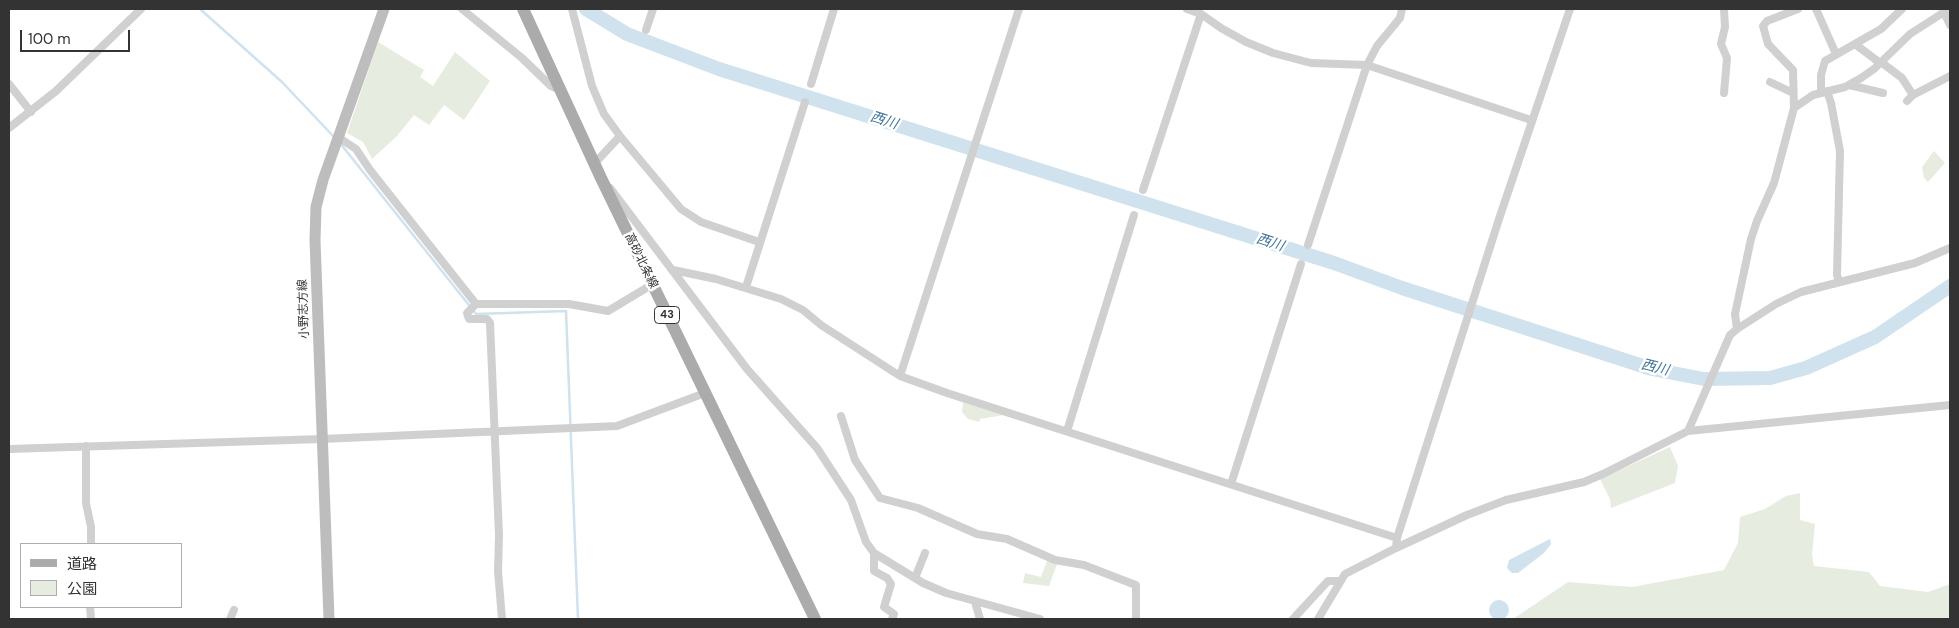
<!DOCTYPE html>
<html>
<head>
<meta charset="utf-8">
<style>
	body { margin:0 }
	#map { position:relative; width:1959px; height:628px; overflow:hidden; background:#fff; font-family:"DM Sans","Noto Sans JP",sans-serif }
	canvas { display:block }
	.frame { position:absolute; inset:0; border:10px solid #333; pointer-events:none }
	.legend { position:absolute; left:20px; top:543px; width:162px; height:65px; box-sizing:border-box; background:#fff; border:1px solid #adadad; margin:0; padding:6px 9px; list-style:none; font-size:15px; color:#333 }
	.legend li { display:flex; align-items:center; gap:10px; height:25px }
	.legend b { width:25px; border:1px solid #adadad }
	.scale { position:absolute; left:20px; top:30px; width:110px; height:22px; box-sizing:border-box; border:2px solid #333; border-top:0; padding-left:6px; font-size:15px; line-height:18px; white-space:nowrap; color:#333; -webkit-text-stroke:4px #fff; paint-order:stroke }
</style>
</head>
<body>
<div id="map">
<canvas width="1959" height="628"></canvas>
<div class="frame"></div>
<ul class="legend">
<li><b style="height:6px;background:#ababab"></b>道路</li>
<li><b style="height:14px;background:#e6ecdf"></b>公園</li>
</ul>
<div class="scale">100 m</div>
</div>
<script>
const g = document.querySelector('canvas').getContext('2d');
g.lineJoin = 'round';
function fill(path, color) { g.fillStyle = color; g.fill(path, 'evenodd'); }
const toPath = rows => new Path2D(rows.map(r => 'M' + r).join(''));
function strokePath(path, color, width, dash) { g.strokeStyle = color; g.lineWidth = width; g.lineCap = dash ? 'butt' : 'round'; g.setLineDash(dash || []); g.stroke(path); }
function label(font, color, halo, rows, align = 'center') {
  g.font = font + ' "DM Sans","Noto Sans JP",sans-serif'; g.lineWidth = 5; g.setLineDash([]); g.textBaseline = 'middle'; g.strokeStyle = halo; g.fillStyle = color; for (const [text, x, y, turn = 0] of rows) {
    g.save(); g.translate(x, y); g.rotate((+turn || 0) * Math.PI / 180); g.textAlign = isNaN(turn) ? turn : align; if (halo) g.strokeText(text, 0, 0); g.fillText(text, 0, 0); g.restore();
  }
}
fill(toPath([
	[378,42,424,70,420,77,433,86,455,52,490,81,464,120,444,105,429,125,414,115,397,136,372,159,363,142,347,133],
	[1934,151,1945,163,1928,182,1924,178,1922,167],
	[963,402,1004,415,980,419,979,422,968,419,962,412],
	[1670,447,1678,466,1675,483,1611,508,1610,499,1600,479],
	[1800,493,1800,520,1815,524,1812,554,1814,566,1869,572,1880,586,1928,592,1950,584,1950,619,1513,619,1568,582,1632,587,1724,570,1738,543,1740,517,1765,509,1786,496],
	[1047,561,1057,564,1049,586,1023,583,1025,573,1041,577]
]), '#e6ecdf');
fill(toPath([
	[1550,539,1551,544,1544,553,1518,573,1512,573,1507,568,1509,560],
	'1489 610a10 10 0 1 1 20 0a10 10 0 1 1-20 0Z'
]), '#cfe2ee');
strokePath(toPath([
	[200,9,282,82,334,137],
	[340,143,476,314,566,311,578,619]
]), '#cfe2ee', 2.5);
strokePath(toPath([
	[586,9,627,34,719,69,1334,263,1402,288,1652,369,1704,379,1770,378,1806,368,1875,337,1950,286]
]), '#cfe2ee', 14);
strokePath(toPath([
	[462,9,522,58,551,86,555,88,560,86],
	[572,9,592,86,604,114,620,136,681,209,701,222,759,242],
	[1187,9,1201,14,1221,28,1246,42,1273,53,1311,63,1367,65,1531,120],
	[1816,9,1836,54],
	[1943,10,1950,25],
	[646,30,653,9],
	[1855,44,1880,63],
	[1881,62,1902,78,1913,95],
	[1770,82,1793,93],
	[9,84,31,112],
	[811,84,834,9],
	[1849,85,1883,93],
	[1827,91,1831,103,1840,151,1837,275,1839,281],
	[1821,92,1821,75,1825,61,1881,29,1902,9],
	[1724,93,1727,58,1721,44,1725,27,1724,9],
	[1907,101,1913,95,1950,76],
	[1794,108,1793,70,1768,44,1763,26,1767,21,1798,9],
	[9,128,56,91,141,9],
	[338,137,356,149,370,170,476,304],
	[595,163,620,136],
	[610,188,747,369,817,448,851,500,866,542,874,553,923,583,946,593,1040,619],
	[1143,190,1201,14],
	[1308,245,1367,65,1377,46,1400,18,1402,9],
	[673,270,716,279,781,299,803,310,821,325,900,376,947,393,1397,538],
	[746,287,805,102],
	[1737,329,1735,314,1751,239,1757,221,1774,183,1794,108,1813,95,1845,87,1861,78,1874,69,1910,34,1949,9],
	[900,376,1019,9],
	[841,416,855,460,880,498,918,508,977,534,1007,539,1055,560,1084,565,1133,584,1136,585,1136,619],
	[1067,431,1134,215],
	[1688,431,1730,335,1737,329,1776,304,1801,292,1915,263,1950,248],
	[86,446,86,503,91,527,91,544],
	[9,449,322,439,617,426,705,393],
	[1231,484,1301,264],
	[1396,548,1467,515,1506,500,1584,482,1603,474,1688,431,1950,405],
	[874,553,874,571,887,578,891,584,884,607,894,614,892,619],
	[915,578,925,553],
	[975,602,980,619],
	[90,607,91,619],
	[230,619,234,610],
	[502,619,498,571,499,535,490,323,487,319,469,319,467,313,476,304,569,304,608,311,653,284],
	[1293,619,1328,581,1340,581],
	[1318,619,1345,574,1396,548,1397,538,1499,219,1570,9]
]), '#d0d0d0', 8);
strokePath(toPath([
	[329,619,315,240,316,207,323,180,384,9]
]), '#bdbdbd', 11);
strokePath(toPath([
	[523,9,601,178,815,619]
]), '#ababab', 12);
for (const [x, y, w] of [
	[667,315,25]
]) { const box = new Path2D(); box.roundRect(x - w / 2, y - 8.5, w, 17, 4); g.fillStyle = '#fff'; g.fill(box); strokePath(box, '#333', 1); }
label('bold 11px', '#333', null, [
	["43",667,315]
]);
label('12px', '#333', '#fff', [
	["高砂北条線",641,261,64],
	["小野志方線",304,309,-92]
]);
label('italic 14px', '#3f7597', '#fff', [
	["西川",884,121,18],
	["西川",1270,243,18],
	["西川",1655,368,14]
]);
</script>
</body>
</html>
